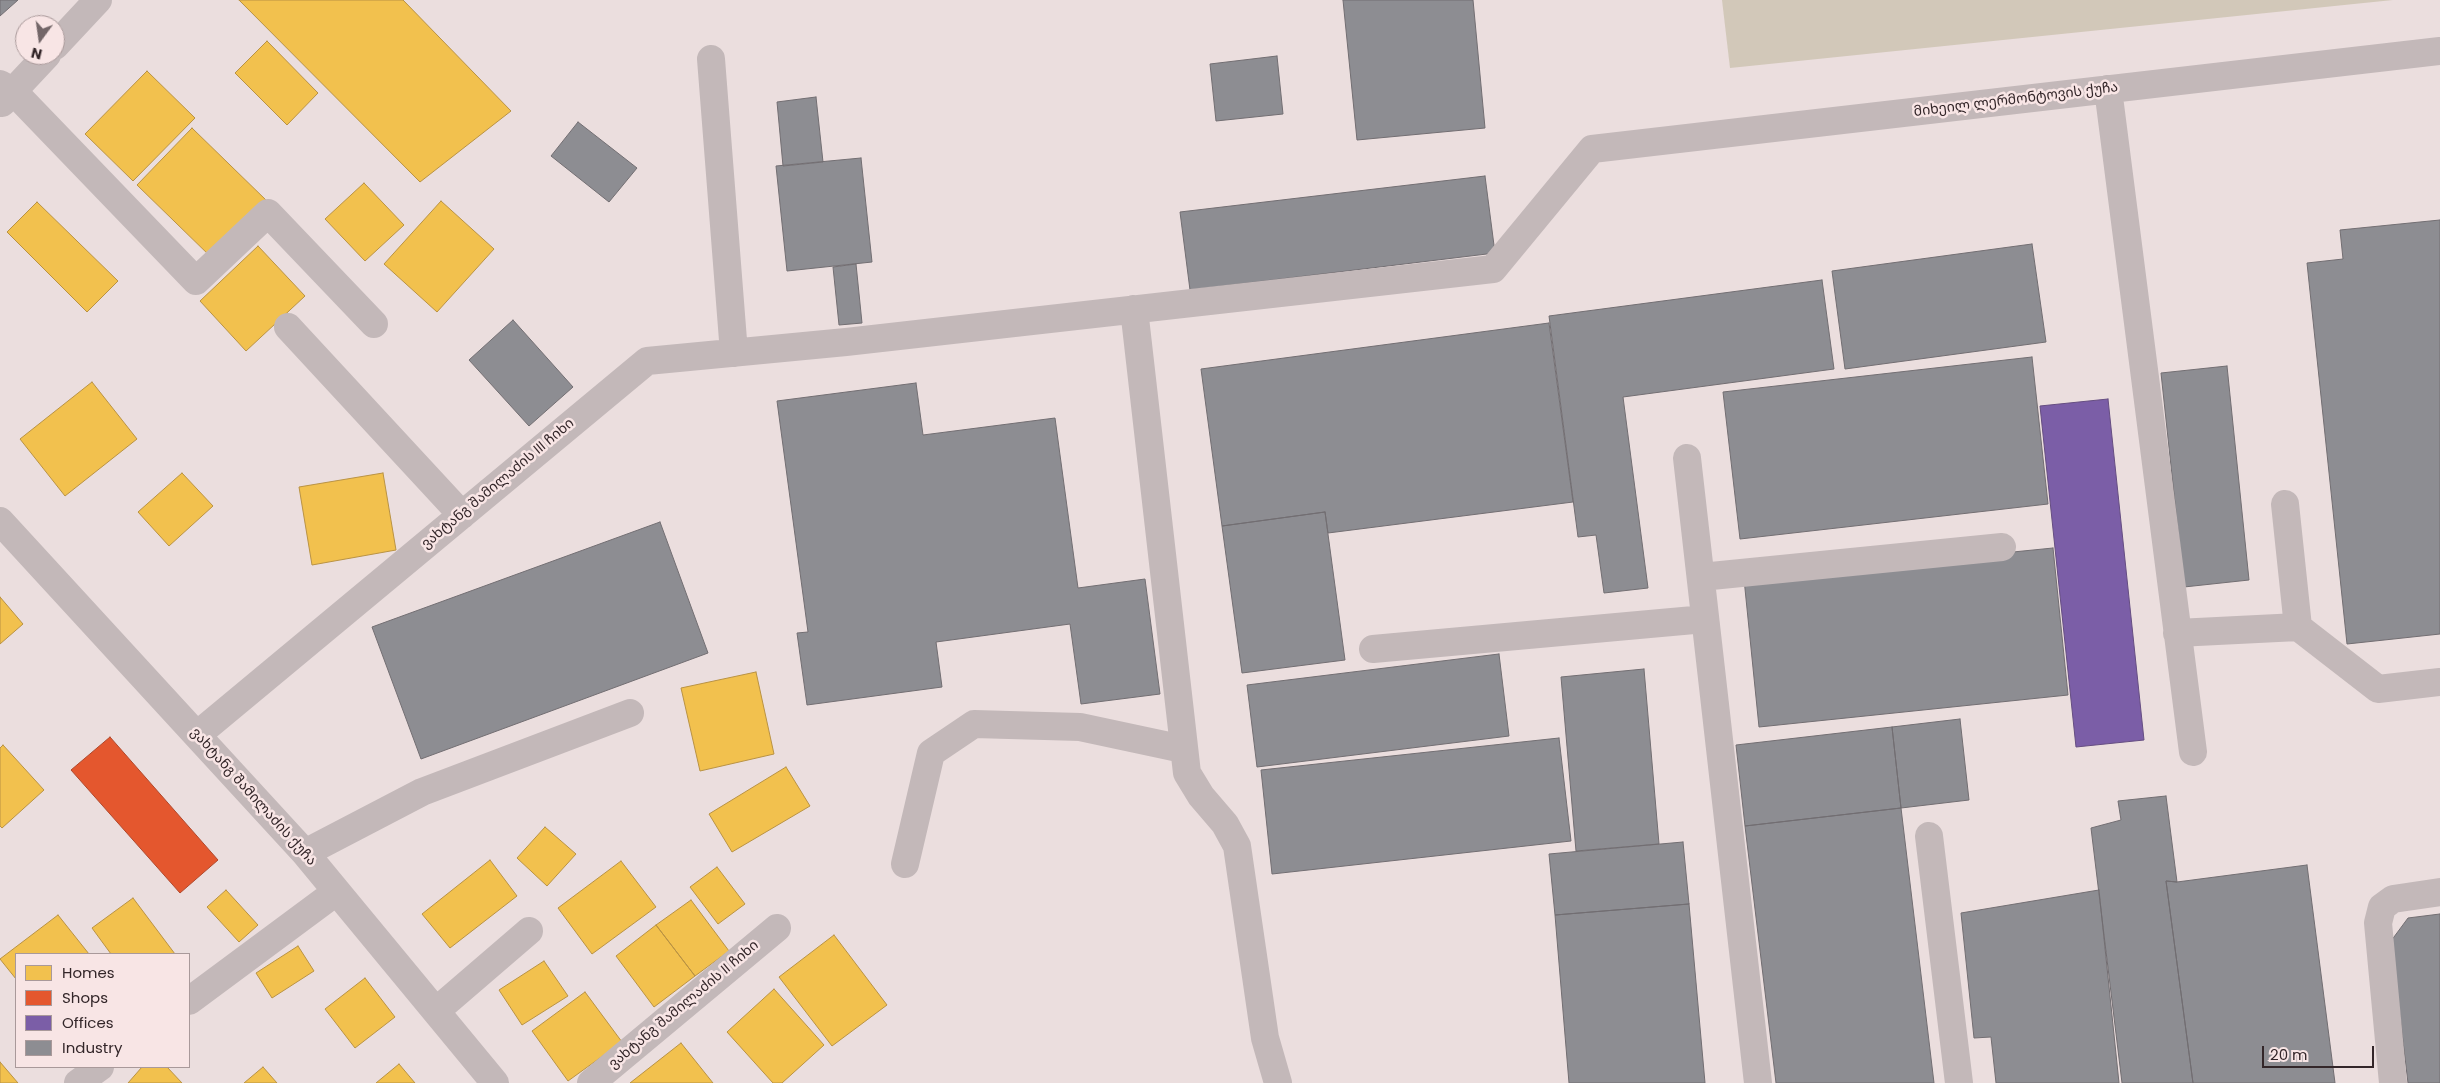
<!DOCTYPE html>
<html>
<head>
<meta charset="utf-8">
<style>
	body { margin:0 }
	#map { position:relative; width:2440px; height:1083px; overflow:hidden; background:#ebdede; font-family:Poppins,sans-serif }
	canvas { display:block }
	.legend { position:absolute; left:15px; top:953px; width:175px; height:115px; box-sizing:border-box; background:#f8e5e5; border:1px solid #a9999a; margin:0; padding:6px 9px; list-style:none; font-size:15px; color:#332629 }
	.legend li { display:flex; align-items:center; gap:10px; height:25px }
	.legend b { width:25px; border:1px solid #a9999a }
	.north { position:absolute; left:15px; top:15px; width:50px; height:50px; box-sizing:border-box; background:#f8e5e5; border:1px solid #a9999a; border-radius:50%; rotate:194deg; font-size:14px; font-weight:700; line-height:20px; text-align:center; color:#332629 }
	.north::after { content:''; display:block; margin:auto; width:18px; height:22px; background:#736668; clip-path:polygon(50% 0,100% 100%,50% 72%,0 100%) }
	.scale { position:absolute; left:2262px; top:1046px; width:112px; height:22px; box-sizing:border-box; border:2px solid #332629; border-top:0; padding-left:6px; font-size:15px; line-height:18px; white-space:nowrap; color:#332629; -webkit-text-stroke:4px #f8e5e5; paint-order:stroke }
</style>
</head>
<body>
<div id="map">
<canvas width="2440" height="1083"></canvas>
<ul class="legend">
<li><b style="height:14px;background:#f2c14e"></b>Homes</li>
<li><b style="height:14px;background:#e4572e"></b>Shops</li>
<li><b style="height:14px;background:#7b5ea7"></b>Offices</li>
<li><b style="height:14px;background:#8d8d92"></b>Industry</li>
</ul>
<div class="north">N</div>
<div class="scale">20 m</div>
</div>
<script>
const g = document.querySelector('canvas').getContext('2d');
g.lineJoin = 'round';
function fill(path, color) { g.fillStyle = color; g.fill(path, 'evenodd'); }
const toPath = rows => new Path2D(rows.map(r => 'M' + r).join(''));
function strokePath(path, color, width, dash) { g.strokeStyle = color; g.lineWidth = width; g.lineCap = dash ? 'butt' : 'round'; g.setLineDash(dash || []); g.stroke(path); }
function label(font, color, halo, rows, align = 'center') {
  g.font = font + ' Poppins,"Noto Sans Georgian",sans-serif'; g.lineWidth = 5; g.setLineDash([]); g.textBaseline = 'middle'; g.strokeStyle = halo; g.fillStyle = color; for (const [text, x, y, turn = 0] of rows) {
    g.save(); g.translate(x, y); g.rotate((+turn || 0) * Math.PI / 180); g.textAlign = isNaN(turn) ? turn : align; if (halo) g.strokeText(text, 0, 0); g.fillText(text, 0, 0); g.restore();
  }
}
fill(toPath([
	[1722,0,2393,0,1730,68]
]), '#d2c8b9');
const homes = toPath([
	[239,0,403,0,511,111,420,182,239,0],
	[267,41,318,93,287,125,235,73,267,41],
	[147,71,195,118,133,181,85,134,147,71],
	[192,128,267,201,212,258,137,185,192,128],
	[364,183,404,225,365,261,325,219,364,183],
	[441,201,494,249,437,312,384,264,441,201],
	[37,202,118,281,87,312,7,232,37,202],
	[258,246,305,296,246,351,200,301,258,246],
	[92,382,137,439,65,496,20,439,92,382],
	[182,473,213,506,169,546,138,512,182,473],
	[383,473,396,550,312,565,299,487,383,473],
	[0,597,23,624,0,644,0,597],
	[756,672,774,754,700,771,681,688,756,672],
	[3,745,44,790,2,828,0,826,0,748,3,745],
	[786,767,810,806,732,852,709,814,786,767],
	[545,827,576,854,547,886,517,858,545,827],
	[490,860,517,896,450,948,422,914,490,860],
	[621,861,656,907,592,954,558,908,621,861],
	[717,867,745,904,718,924,690,887,717,867],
	[226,890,258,925,239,942,207,907,226,890],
	[133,898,175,954,111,954,92,928,133,898],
	[691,900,729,951,695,976,656,925,691,900],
	[58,915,89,954,16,954,16,979,0,959,58,915],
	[656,925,695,976,654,1007,616,956,656,925],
	[834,935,887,1005,832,1046,779,977,834,935],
	[298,946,314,971,272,998,256,973,298,946],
	[544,961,568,996,522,1025,499,990,544,961],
	[365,978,395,1017,355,1048,325,1009,365,978],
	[774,989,824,1045,782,1083,773,1083,727,1032,774,989],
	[585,992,622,1042,568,1081,532,1031,585,992],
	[681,1043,713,1083,630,1083,681,1043],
	[0,1062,18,1083,0,1083,0,1062],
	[399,1064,415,1083,376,1083,399,1064],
	[142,1067,167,1067,182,1083,128,1083,142,1067],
	[263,1067,277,1083,244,1083,263,1067]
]);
fill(homes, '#f2c14e');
strokePath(homes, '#b99243', 1);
const shops = toPath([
	[110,737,218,860,180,893,71,770,110,737]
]);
fill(shops, '#e4572e');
strokePath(shops, '#af482c', 1);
const offices = toPath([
	[2108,399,2144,740,2076,747,2040,406,2108,399]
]);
fill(offices, '#7b5ea7');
strokePath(offices, '#654d81', 1);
const industry = toPath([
	[0,0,18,0,0,16,0,0],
	[1343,0,1473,0,1485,128,1357,140,1343,0],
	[1277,56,1283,114,1216,121,1210,64,1277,56],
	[816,97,823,162,783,166,777,102,816,97],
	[578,122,637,168,609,202,551,156,578,122],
	[861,158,872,262,787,271,776,166,861,158],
	[1485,176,1495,253,1190,290,1180,212,1485,176],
	[2440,220,2440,634,2347,644,2307,263,2343,259,2340,230,2440,220],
	[2032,244,2046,342,1845,369,1832,271,2032,244],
	[856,264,862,323,839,325,833,267,856,264],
	[1822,280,1834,369,1623,397,1648,588,1604,593,1596,535,1578,537,1549,316,1822,280],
	[513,320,573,387,529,426,469,360,513,320],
	[1549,323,1573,502,1328,533,1325,512,1222,526,1201,369,1549,323],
	[2032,357,2048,504,1740,539,1723,392,2032,357],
	[2227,366,2249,580,2184,587,2161,373,2227,366],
	[916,383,923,435,1055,418,1078,588,1145,579,1160,694,1081,704,1070,624,936,642,942,687,807,705,797,633,808,632,777,401,916,383],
	[1325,512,1345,660,1242,673,1222,526,1325,512],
	[660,522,708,653,421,759,372,627,660,522],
	[2053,548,2068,695,1759,727,1744,579,2053,548],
	[1499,654,1509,736,1257,767,1247,685,1499,654],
	[1644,669,1659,844,1576,851,1561,677,1644,669],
	[1960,719,1969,800,1901,808,1892,727,1960,719],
	[1892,727,1901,808,1745,826,1736,745,1892,727],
	[1559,738,1571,841,1272,874,1261,770,1559,738],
	[2166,796,2177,882,2166,881,2193,1083,2122,1083,2091,828,2121,820,2118,801,2166,796],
	[1901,808,1934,1083,1776,1083,1745,826,1901,808],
	[1683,842,1689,904,1555,915,1549,854,1683,842],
	[2307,865,2335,1083,2193,1083,2166,881,2177,882,2307,865],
	[2099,890,2119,1083,1996,1083,1991,1037,1974,1038,1961,913,2099,890],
	[1689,904,1705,1083,1569,1083,1555,915,1689,904],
	[2440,914,2440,1083,2408,1083,2391,941,2408,918,2440,914]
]);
fill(industry, '#8d8d92');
strokePath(industry, '#726e72', 1);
strokePath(toPath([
	[55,46,98,0],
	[711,59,734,353],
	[0,84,13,91,196,281,268,213,374,324],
	[2108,89,2193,752],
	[2,103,47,55],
	[1134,309,1187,773,1201,796,1225,824,1237,846,1265,1038,1278,1083],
	[288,327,462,515],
	[1687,458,1758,1083],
	[2285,504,2298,627],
	[0,521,305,853,495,1083],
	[1701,577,2002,547],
	[2177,633,2298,627,2378,689,2440,682],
	[1373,649,1705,619],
	[197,735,647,361,846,342,1493,269,1592,149,2440,51],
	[1929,836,1959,1083],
	[305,853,422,792,630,713],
	[905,864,931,753,974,724,1080,727,1183,749],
	[189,1001,336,892],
	[436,1011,529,931],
	[78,1083,100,1067],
	[591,1083,777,928],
	[2393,1083,2378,923,2382,907,2393,899,2440,892]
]), '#c3b8b9', 28);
label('14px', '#332629', '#f8e5e5', [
	["მიხეილ ლერმონტოვის ქუჩა",2016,100,-7],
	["ვახტანგ შამილაძის III ჩიხი",498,484,-40],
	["ვახტანგ შამილაძის ქუჩა",253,797,48],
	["ვახტანგ შამილაძის II ჩიხი",684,1005,-40]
]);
</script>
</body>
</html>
